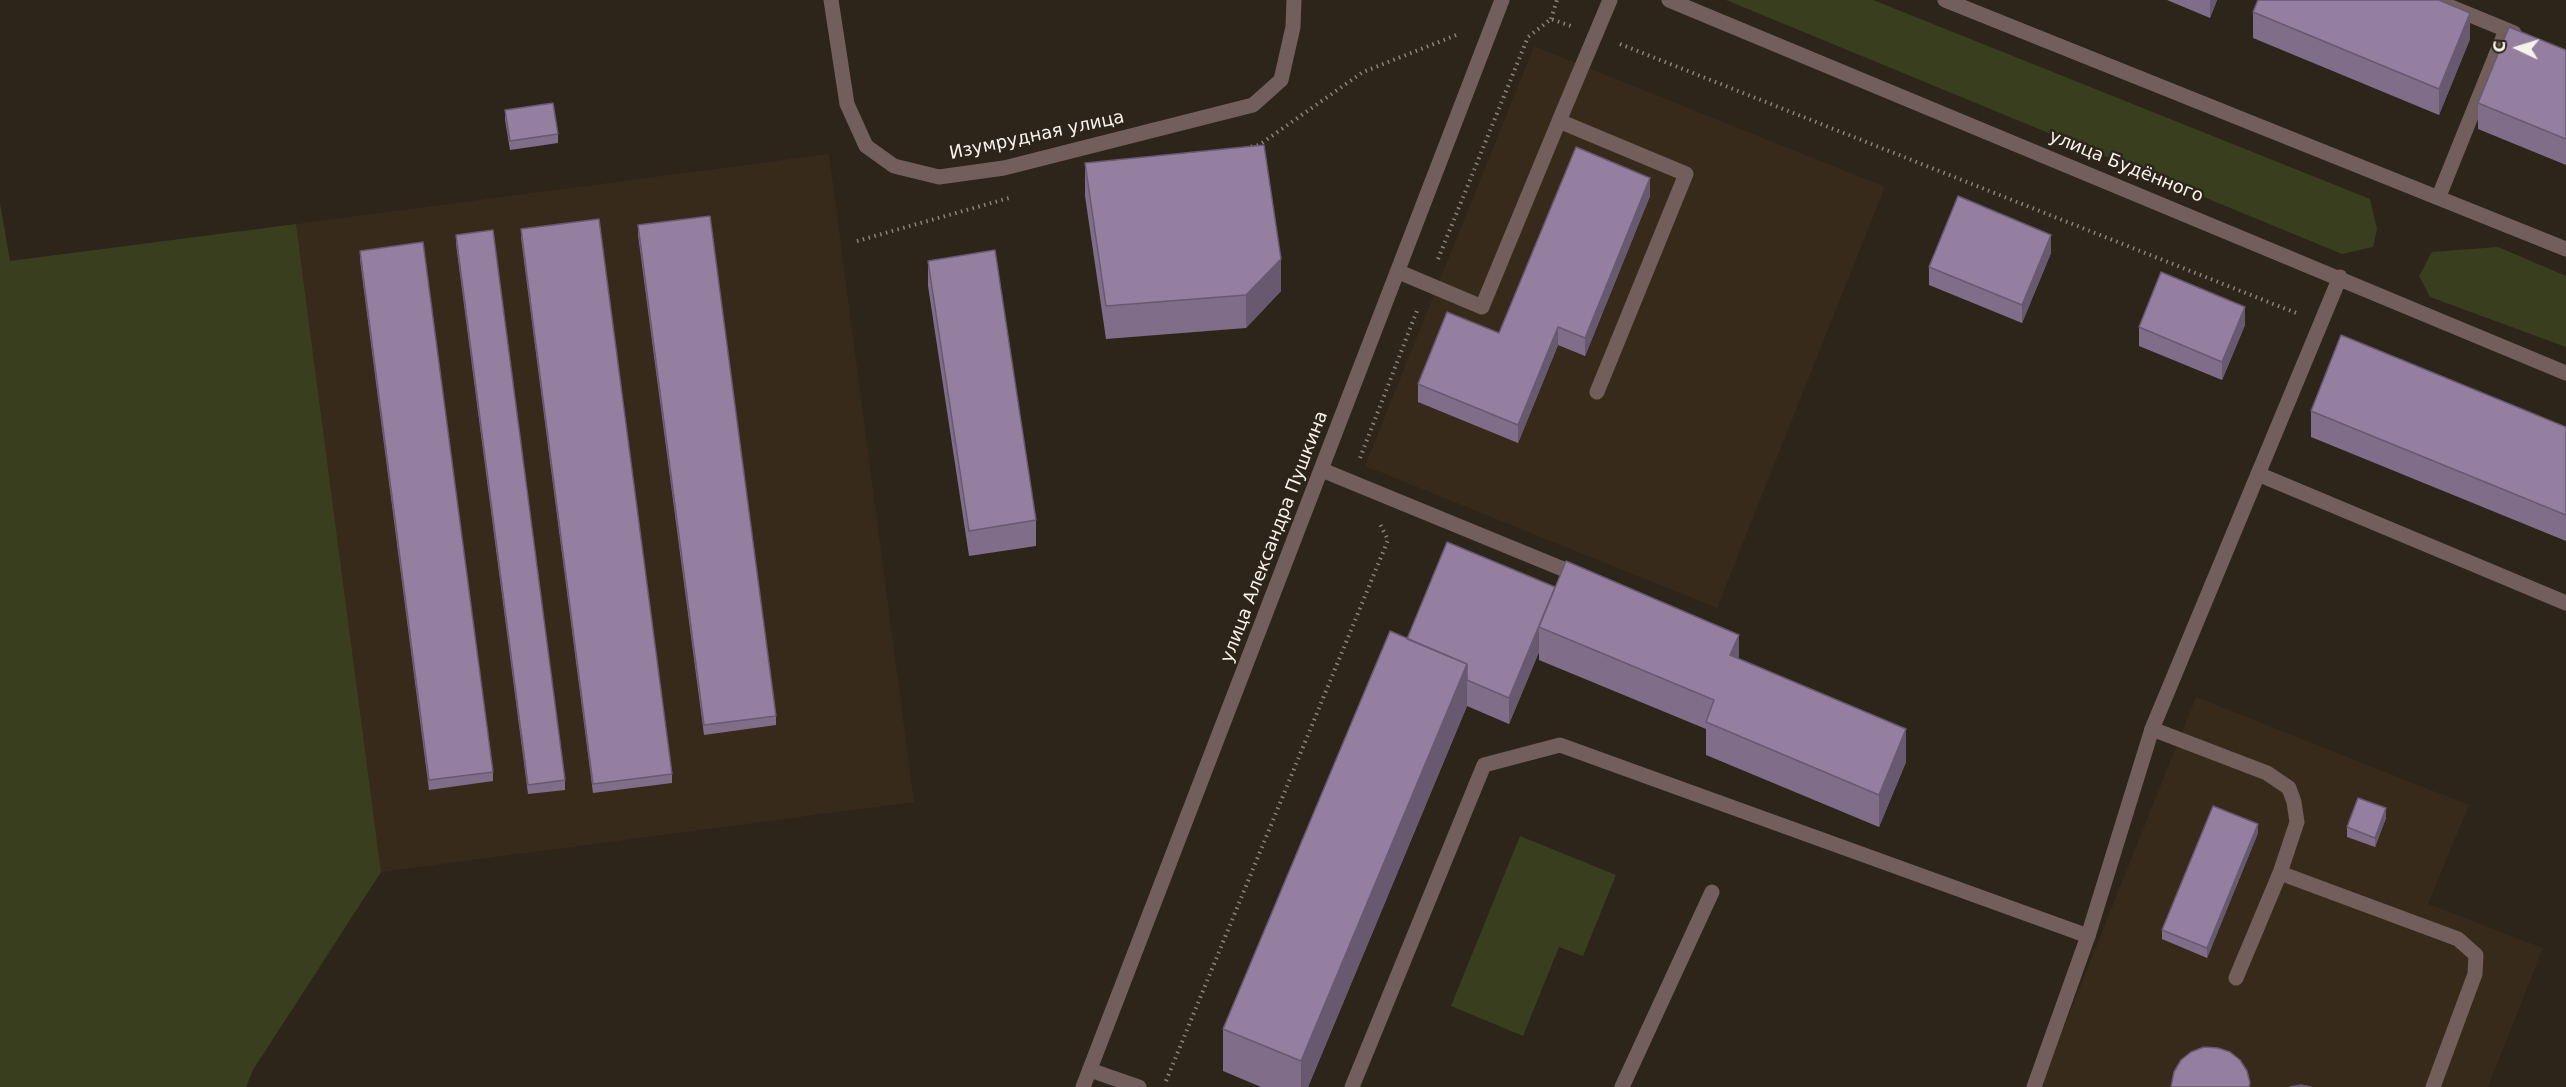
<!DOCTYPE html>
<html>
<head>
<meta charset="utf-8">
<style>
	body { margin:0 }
	#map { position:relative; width:2566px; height:1087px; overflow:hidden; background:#2d241a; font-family:"DejaVu Sans",sans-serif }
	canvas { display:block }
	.north { position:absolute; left:2488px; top:18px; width:60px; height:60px; -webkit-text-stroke:4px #2d241a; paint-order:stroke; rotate:274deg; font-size:16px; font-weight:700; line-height:24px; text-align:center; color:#f8f2eb }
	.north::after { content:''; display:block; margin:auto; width:21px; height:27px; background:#f8f2eb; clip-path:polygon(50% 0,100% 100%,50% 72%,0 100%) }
</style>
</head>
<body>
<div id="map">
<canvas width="2566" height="1087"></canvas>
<div class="north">С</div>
</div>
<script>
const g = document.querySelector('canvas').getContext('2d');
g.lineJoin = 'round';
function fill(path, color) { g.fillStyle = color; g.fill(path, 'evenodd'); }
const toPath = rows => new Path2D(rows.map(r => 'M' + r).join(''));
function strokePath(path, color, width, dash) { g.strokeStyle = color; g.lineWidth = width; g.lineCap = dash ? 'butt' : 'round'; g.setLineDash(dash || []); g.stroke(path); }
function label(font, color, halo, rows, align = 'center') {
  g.font = font + ' "DejaVu Sans",sans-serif'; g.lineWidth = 5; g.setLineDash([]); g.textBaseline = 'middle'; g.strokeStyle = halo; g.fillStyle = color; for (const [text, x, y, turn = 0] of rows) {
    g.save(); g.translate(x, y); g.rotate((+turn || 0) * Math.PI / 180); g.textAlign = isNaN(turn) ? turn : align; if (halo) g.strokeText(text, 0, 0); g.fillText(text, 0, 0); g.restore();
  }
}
fill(toPath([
	[1534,46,1885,187,1717,608,1365,466],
	[829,154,914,802,381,872,296,224],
	[2196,697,2469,805,2428,904,2543,948,2488,1087,2040,1087]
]), '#372a1b');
fill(toPath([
	[1726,0,1873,0,2370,199,2377,229,2373,247,2342,254],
	[0,203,10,261,296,224,381,872,253,1070,246,1087,0,1087],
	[2498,247,2566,276,2566,347,2430,297,2419,276,2432,252],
	[1520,836,1616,875,1583,956,1559,947,1523,1036,1451,1006]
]), '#393f1e');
strokePath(toPath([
	[1551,19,1557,0],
	[1620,44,2296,313],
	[1245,148,1259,145,1363,72,1459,34],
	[857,241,1009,198],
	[1438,259,1528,37,1551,19,1571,26],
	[1360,458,1418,308],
	[1166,1081,1388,540,1380,524]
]), '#8a837a', 4, [1.5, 4.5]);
strokePath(toPath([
	[2434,0,2514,33],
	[1559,121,1610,0],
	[2439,196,2506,30],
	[1399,272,1482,307,1559,121,1686,174,1597,392],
	[1322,470,1580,576],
	[2258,474,2566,603],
	[2152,729,2267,773,2289,788,2294,802,2297,822,2280,873,2236,978],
	[2280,873,2458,939,2476,955,2475,974,2433,1087],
	[1090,1070,1139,1087],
	[1352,1087,1484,765,1560,745,2088,936],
	[1622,1087,1712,892]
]), '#725f5b', 15);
strokePath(toPath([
	[831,0,847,104,866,146,894,166,939,177,1004,168,1253,105,1281,80,1293,27,1294,0],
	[1669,0,2566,373],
	[1945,0,2566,249],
	[1083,1087,1502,0],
	[2034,1087,2088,936,2152,729,2340,277]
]), '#725f5b', 15);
fill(toPath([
	[2167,0,2217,0,2210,18],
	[2253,12,2470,39,2439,115,2253,38],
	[2566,50,2566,165,2478,129,2478,103],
	[505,110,558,134,558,143,510,150,505,120],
	[1085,163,1281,291,1246,328,1106,339,1085,196],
	[1650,196,1585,356,1558,345,1518,443,1418,402,1418,384,1499,333],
	[638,225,776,716,776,725,704,735,638,235],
	[521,229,672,774,672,783,593,793,521,238],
	[456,235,565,780,565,790,528,794,456,244],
	[360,251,493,772,493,781,429,790,360,260],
	[2051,253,2022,323,1929,285,1929,267],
	[928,261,1036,520,1036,546,969,556,928,286],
	[2245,325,2222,380,2139,346,2139,327],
	[2311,411,2566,427,2566,541,2311,437],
	[1555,587,1739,659,1906,762,1879,827,1706,755,1706,729,1539,660,1539,652,1509,724,1467,706,1308,1087,1261,1087,1223,1071,1223,1029,1407,639],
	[2386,818,2375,847,2347,837,2347,827],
	[2258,833,2207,958,2162,939,2162,930]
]), '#7f6d8a');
fill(toPath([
	[2210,0,2217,0,2210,18],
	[2470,13,2470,39,2439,115,2439,89],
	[1650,178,1650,196,1585,356,1585,338],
	[2051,235,2051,253,2022,323,2022,305],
	[1281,259,1281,291,1246,328,1246,295],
	[2245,307,2245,325,2222,380,2222,362],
	[1558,327,1558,345,1518,443,1518,425],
	[1539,627,1539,652,1509,724,1509,698],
	[1739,635,1739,668,1730,655],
	[1467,664,1467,706,1308,1087,1301,1087,1301,1061],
	[1906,729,1906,762,1879,827,1879,795],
	[2386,808,2386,818,2375,847,2375,838],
	[2258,824,2258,833,2207,958,2207,948]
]), '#685971');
const building = toPath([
	[2258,0,2439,0,2470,13,2439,89,2253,12,2258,0],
	[2509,27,2566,50,2566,139,2478,103,2509,27],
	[553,103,558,134,510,141,505,110,553,103],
	[1264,145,1281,259,1246,295,1106,306,1085,163,1264,145],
	[1576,147,1650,178,1585,338,1558,327,1518,425,1418,384,1447,312,1499,333,1576,147],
	[1958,196,2051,235,2022,305,1929,267,1958,196],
	[710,216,776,716,704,725,638,225,710,216],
	[599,219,672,774,593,784,521,229,599,219],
	[493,230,565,780,528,785,456,235,493,230],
	[423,242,493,772,429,780,360,251,423,242],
	[995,250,1036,520,969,531,928,261,995,250],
	[2161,272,2245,307,2222,362,2139,327,2161,272],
	[2341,335,2566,427,2566,515,2311,411,2341,335],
	[1447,542,1555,587,1509,698,1467,680,1467,664,1407,639,1447,542],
	[1566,561,1739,635,1730,655,1906,729,1879,795,1706,722,1714,700,1539,627,1566,561],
	[1390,631,1467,664,1301,1061,1223,1029,1390,631],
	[2358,798,2386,808,2375,838,2347,827,2358,798],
	[2213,806,2258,824,2207,948,2162,930,2213,806],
	[2204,1047,2218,1048,2230,1052,2240,1060,2247,1071,2250,1083,2249,1087,2171,1087,2174,1072,2181,1060,2191,1052,2204,1047],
	[2301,1085,2311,1087,2290,1087,2301,1085]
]);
fill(building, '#947fa1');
strokePath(building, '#685971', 1.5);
label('18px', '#f8f2eb', '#2d241a', [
	["Изумрудная улица",1037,136,-12],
	["улица Будённого",2126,167,22],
	["улица Александра Пушкина",1275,537,-69]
]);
</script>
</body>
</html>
